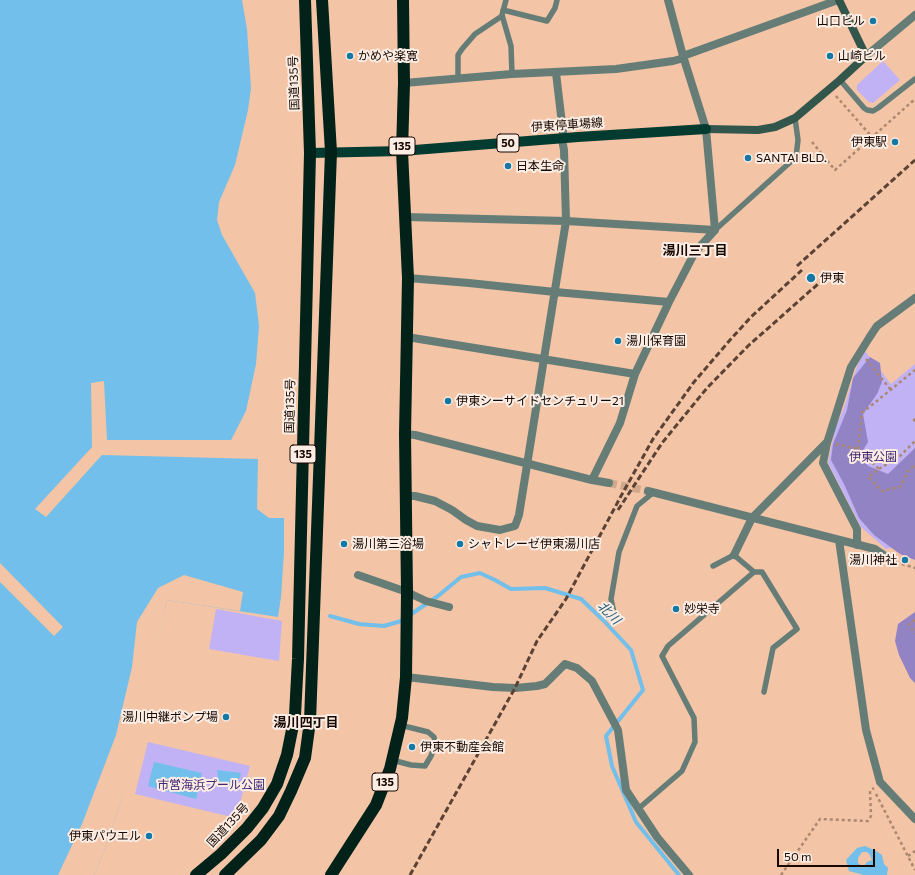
<!DOCTYPE html>
<html>
<head>
<meta charset="utf-8">
<style>
	body { margin:0 }
	#map { position:relative; width:915px; height:875px; overflow:hidden; background:#f3c4a6; font-family:Commissioner,sans-serif }
	canvas { display:block }
	.scale { position:absolute; left:777px; top:849px; width:98px; height:18px; box-sizing:border-box; border:2px solid #160701; border-top:0; padding-left:5px; font-size:12px; line-height:14px; white-space:nowrap; color:#160701; -webkit-text-stroke:3px #fbede3; paint-order:stroke }
</style>
</head>
<body>
<div id="map">
<canvas width="915" height="875"></canvas>
<div class="scale">50 m</div>
</div>
<script>
const g = document.querySelector('canvas').getContext('2d');
g.lineJoin = 'round';
function fill(path, color) { g.fillStyle = color; g.fill(path, 'evenodd'); }
const toPath = rows => new Path2D(rows.map(r => 'M' + r).join(''));
function strokePath(path, color, width, dash) { g.strokeStyle = color; g.lineWidth = width; g.lineCap = dash ? 'butt' : 'round'; g.setLineDash(dash || []); g.stroke(path); }
function label(font, color, halo, rows, align = 'center') {
  g.font = font + ' Commissioner,"Noto Sans JP",sans-serif'; g.lineWidth = 4; g.setLineDash([]); g.textBaseline = 'middle'; g.strokeStyle = halo; g.fillStyle = color; for (const [text, x, y, turn = 0] of rows) {
    g.save(); g.translate(x, y); g.rotate((+turn || 0) * Math.PI / 180); g.textAlign = isNaN(turn) ? turn : align; if (halo) g.strokeText(text, 0, 0); g.fillText(text, 0, 0); g.restore();
  }
}
fill(toPath([
	[883,61,900,80,873,103,869,102,857,90,857,85],
	[865,351,891,384,915,364,915,546,904,545,886,549,861,527,828,463,835,429,844,408,857,366],
	[216,609,282,621,279,661,209,649],
	[148,742,250,766,236,818,135,794]
]), '#c1b2f5');
fill(toPath([
	[870,357,880,363,882,382,877,394,863,414,868,442,860,455,868,466,888,474,915,448,915,560,900,554,874,535,859,518,844,484,831,460,833,444,847,410,853,378],
	[915,612,915,683,910,678,899,655,895,641,898,624]
]), '#9283c5');
fill(toPath([
	[0,0,242,0,247,29,251,88,248,110,235,165,219,202,217,220,222,235,255,293,259,326,256,364,246,411,231,440,107,440,104,381,91,383,92,447,35,509,46,517,102,455,258,459,257,509,269,518,284,518,284,552,281,597,278,617,167,600,119,807,100,862,94,875,0,875,0,582,54,636,63,627,0,563],
	[154,762,202,773,196,799,148,786],
	[217,770,241,773,240,777,235,784,228,787,219,784],
	[865,846,876,851,882,855,884,864,888,868,887,875,864,875,849,871,846,860,857,848],
	[862,852,867,852,870,855,872,860,867,862,863,867,858,863,858,858]
]), '#71bfea');
fill(toPath([
	[184,575,243,592,240,611,167,600,136,741,119,807,100,862,94,875,58,875,82,824,116,735,132,667,137,622,158,588]
]), '#f3c4a6');
strokePath(toPath([
	[330,616,359,624,384,626,401,621,438,596,461,577,480,573,495,580,511,589,545,588,581,599,604,621,631,650,643,690,606,736,612,766,636,822,679,875]
]), '#71bfea', 4);
strokePath(toPath([
	[609,483,648,491]
]), '#d2a88d', 8, [8, 4]);
strokePath(toPath([
	[836,96,872,137],
	[812,142,835,170,915,99],
	[866,359,891,390],
	[915,419,914,420,915,421],
	[836,444,858,449,879,469,868,477,882,491,900,487,908,471,915,465],
	[858,449,862,413,915,370],
	[879,469,900,456,915,441],
	[902,564,915,568],
	[915,620,909,624,915,634],
	[876,794,915,870],
	[908,856,915,851],
	[781,875,820,819,868,821,871,816,870,791,874,788]
]), '#ab8770', 2.5, [3, 3]);
strokePath(toPath([
	[506,0,502,15,511,46,512,74],
	[503,10,547,21,555,8,557,0],
	[458,78,458,55,462,49,475,34,502,16],
	[840,80,864,108,867,110,873,111,878,108,915,79],
	[715,230,796,157,798,140,795,118],
	[754,572,762,572,797,629,773,648,764,692],
	[616,622,611,599,619,552,637,506,654,492],
	[392,760,411,765,425,766,431,756,434,748,435,742,434,737,428,732,400,725],
	[638,809,682,771,695,742,694,718,662,656,668,646,754,572,734,555,713,566]
]), '#657d76', 5.5);
strokePath(toPath([
	[683,56,838,0],
	[866,56,915,15],
	[404,83,512,74,616,69,673,61,684,58],
	[406,217,566,221,715,230],
	[408,278,469,283,555,292,669,302],
	[407,337,635,374],
	[405,434,415,435,592,480,609,483],
	[592,480,620,423,635,374,669,302,695,252,715,230,706,129,683,56,668,0],
	[648,491,875,549,893,561],
	[407,496,415,496,435,501,452,510,466,520,477,526,500,530,515,526,519,515,566,221,564,150,562,139,563,132,556,73],
	[839,540,866,730,880,782,915,819],
	[857,545,857,529,823,463,827,443,851,367,869,338,877,326,915,298],
	[734,555,752,518,826,443],
	[358,575,407,592,426,601,449,607],
	[406,677,493,687,515,688,537,686,545,684,565,664,577,668,592,681,618,730,626,790,657,837,689,875]
]), '#657d76', 8);
strokePath(toPath([
	[706,129,758,130,775,127,795,118,840,80,866,56,839,0]
]), '#32564c', 8);
strokePath(toPath([
	[310,153,402,151,578,137,706,129]
]), '#043b30', 10);
strokePath(toPath([
	[196,875,221,854,247,828,263,808,277,784,287,755,295,715,298,659,310,153,305,0],
	[225,875,261,840,279,816,291,791,305,758,310,721,331,152,322,0],
	[331,875,376,805,390,769,402,718,406,677,407,592,405,434,408,278,402,151,404,83,403,0]
]), '#012119', 12);
strokePath(toPath([
	[797,266,915,160],
	[618,510,662,443,707,388,748,346,818,284],
	[410,875,515,688,537,641,566,599,621,496,653,439,694,382,730,340,751,317,802,270]
]), '#5b4234', 3, [6, 3]);
for (const [x, y, r, color] of [
	[873,21,4,"#1478a4"],
	[350,56,4,"#1478a4"],
	[830,56,4,"#1478a4"],
	[895,142,4,"#1478a4"],
	[748,158,4,"#1478a4"],
	[508,166,4,"#1478a4"],
	[811,278,5,"#1478a4"],
	[618,341,4,"#1478a4"],
	[448,401,4,"#1478a4"],
	[344,544,4,"#1478a4"],
	[460,544,4,"#1478a4"],
	[905,560,4,"#1478a4"],
	[676,609,4,"#1478a4"],
	[226,717,4,"#1478a4"],
	[412,747,4,"#1478a4"],
	[149,836,4,"#1478a4"]
]) { const dot = new Path2D(); dot.arc(x, y, r, 0, 2 * Math.PI); g.fillStyle = color; g.fill(dot); strokePath(dot, '#fbede3', 1.5); }
for (const [x, y, w] of [
	[508,143,22],
	[402,146,26],
	[303,454,26],
	[385,782,26]
]) { const box = new Path2D(); box.roundRect(x - w / 2, y - 9, w, 18, 3); g.fillStyle = '#fbede3'; g.fill(box); strokePath(box, '#160701', 1); }
label('bold 11px', '#160701', null, [
	["50",508,143],
	["135",402,146],
	["135",303,454],
	["135",385,782]
]);
label('12px', '#160701', '#fbede3', [
	["山口ビル",865,21,"right"],
	["かめや楽寛",358,56],
	["山崎ビル",838,56],
	["伊東駅",887,142,"right"],
	["SANTAI BLD.",756,158],
	["日本生命",516,166],
	["伊東",820,278],
	["湯川保育園",626,341],
	["伊東シーサイドセンチュリー21",456,401],
	["湯川第三浴場",352,544],
	["シャトレーゼ伊東湯川店",468,544],
	["湯川神社",897,560,"right"],
	["妙栄寺",684,609],
	["湯川中継ポンプ場",218,717,"right"],
	["伊東不動産会館",420,747],
	["伊東パウエル",141,836,"right"]
], 'left');
label('12px', '#160701', '#fbede3', [
	["国道135号",294,83,-92],
	["伊東停車場線",567,125,-4],
	["国道135号",290,406,-89],
	["国道135号",228,825,-47]
]);
label('12px', '#402674', '#fbede3', [
	["伊東公園",873,457],
	["市営海浜プール公園",211,785]
]);
label('bold 13px', '#160701', '#fbede3', [
	["湯川三丁目",695,251],
	["湯川四丁目",306,723]
]);
label('italic 13px', '#1d5976', '#fbede3', [
	["北川",609,613,45]
]);
</script>
</body>
</html>
